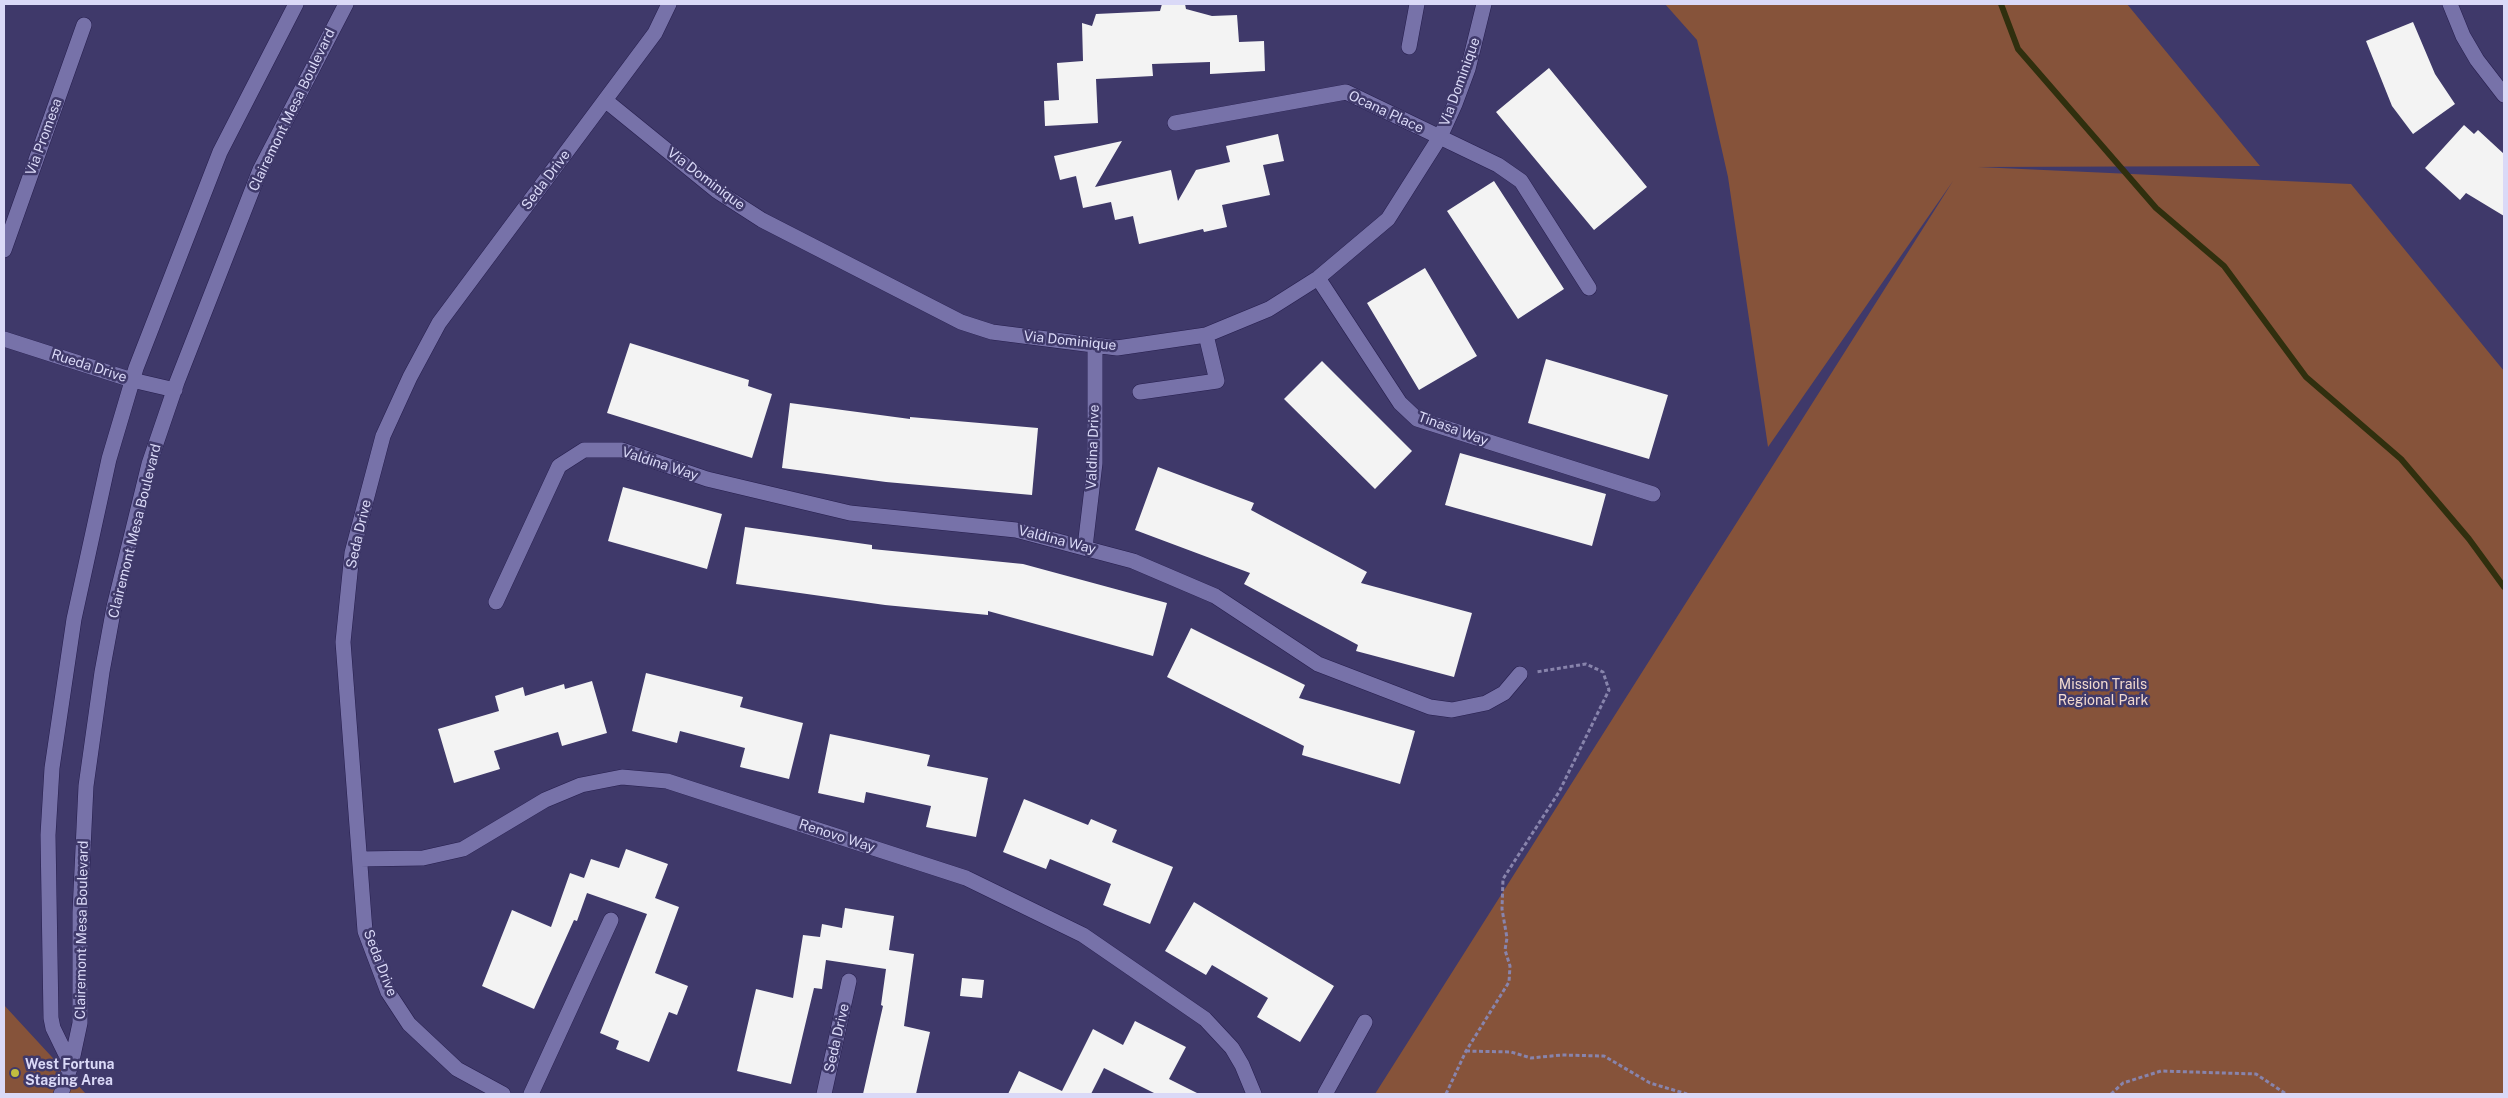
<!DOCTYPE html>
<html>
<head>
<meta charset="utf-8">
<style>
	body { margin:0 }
	#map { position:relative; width:2508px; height:1098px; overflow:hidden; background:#3f396a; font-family:"Public Sans",sans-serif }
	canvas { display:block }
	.frame { position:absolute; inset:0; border:5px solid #dad9f7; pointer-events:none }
</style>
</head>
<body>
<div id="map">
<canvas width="2508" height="1098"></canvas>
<div class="frame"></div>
</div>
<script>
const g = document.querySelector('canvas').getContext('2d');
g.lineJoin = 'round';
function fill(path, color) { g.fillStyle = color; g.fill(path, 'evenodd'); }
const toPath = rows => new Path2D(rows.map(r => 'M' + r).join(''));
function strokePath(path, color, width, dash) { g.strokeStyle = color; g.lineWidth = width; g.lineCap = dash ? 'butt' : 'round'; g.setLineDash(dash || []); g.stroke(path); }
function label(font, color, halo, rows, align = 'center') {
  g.font = font + ' "Public Sans",sans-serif'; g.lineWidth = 5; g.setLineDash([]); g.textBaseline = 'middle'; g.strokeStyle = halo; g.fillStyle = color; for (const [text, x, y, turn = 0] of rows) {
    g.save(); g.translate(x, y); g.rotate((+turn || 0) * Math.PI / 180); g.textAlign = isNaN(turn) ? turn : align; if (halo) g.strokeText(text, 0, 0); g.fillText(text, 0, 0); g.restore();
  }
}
fill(toPath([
	[1665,4,2127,4,2260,166,1978,167,2351,184,2504,371,2504,1094,1375,1094,1953,181,1768,447,1728,177,1697,40],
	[4,1005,15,1017,86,1094,4,1094]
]), '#86533a');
strokePath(toPath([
	[2001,4,2018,49,2156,208,2224,266,2306,377,2401,459,2469,539,2504,587]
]), '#302f0e', 6);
fill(toPath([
	[1162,4,1185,4,1186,9,1212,16,1237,15,1239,42,1264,41,1265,71,1210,74,1210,62,1152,64,1153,76,1096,79,1098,123,1045,126,1044,101,1059,100,1057,63,1083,61,1082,23,1092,26,1096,14,1160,11],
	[2413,22,2435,74,2455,104,2413,134,2392,106,2366,41],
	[1549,68,1647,187,1594,230,1496,112],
	[2464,125,2474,134,2478,130,2504,154,2504,216,2466,193,2460,200,2425,168],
	[1278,134,1284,161,1263,165,1270,195,1222,205,1227,227,1204,232,1203,229,1139,244,1133,216,1115,220,1111,202,1083,208,1076,176,1060,180,1054,156,1122,141,1095,187,1171,170,1178,201,1196,170,1230,162,1226,146],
	[1494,181,1564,289,1518,319,1447,211],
	[1425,268,1477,356,1419,390,1367,303],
	[630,343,749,380,748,386,772,394,752,458,607,413],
	[1546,359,1668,395,1649,459,1528,423],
	[1322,361,1412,451,1375,489,1284,399],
	[790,403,910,419,910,417,1038,428,1032,495,886,482,782,468],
	[1460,453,1606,494,1592,546,1445,505],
	[1158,467,1254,503,1251,510,1367,572,1361,583,1472,613,1454,677,1356,651,1358,645,1244,584,1250,573,1135,530],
	[623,487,722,514,707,569,608,541],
	[745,527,872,545,872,549,1023,564,1167,603,1153,656,988,611,988,615,885,605,736,584],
	[1191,628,1305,685,1299,698,1415,731,1400,784,1302,755,1304,746,1167,677],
	[646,673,743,697,740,707,803,723,789,779,740,767,745,748,680,731,677,743,632,731],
	[592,681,607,733,562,746,558,732,494,751,500,769,454,783,438,729,499,711,495,696,523,687,525,696,564,684,565,689],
	[830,734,930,755,927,766,988,778,976,837,926,827,931,806,866,792,864,803,818,793],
	[1024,799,1088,825,1091,819,1117,830,1112,842,1173,867,1150,924,1103,905,1111,884,1050,859,1046,869,1003,852],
	[626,849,668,864,655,898,679,907,655,973,688,986,677,1015,669,1012,649,1062,616,1049,619,1041,600,1033,647,914,587,893,577,921,574,920,534,1009,482,986,512,910,551,927,570,873,584,878,591,859,619,868],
	[1194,902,1334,986,1300,1042,1257,1017,1268,998,1212,965,1206,975,1165,951],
	[845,908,894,916,889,950,914,954,904,1026,930,1032,916,1094,863,1094,883,1006,881,1005,886,969,826,960,822,989,814,988,791,1084,737,1071,756,989,793,998,803,935,820,937,822,924,842,928],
	[962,978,984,980,982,998,960,996],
	[1135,1021,1186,1047,1169,1079,1199,1094,1156,1094,1104,1068,1091,1094,1008,1094,1019,1071,1062,1091,1093,1029,1123,1045]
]), '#f3f3f3');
const minor = toPath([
	[2450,4,2463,36,2477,60,2504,95],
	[1409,47,1417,4],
	[605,100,717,191,762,220,961,322,992,332,1117,348,1206,335,1269,309,1318,278,1388,219,1440,137,1455,104,1468,69,1484,4],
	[1175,123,1346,92,1498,165,1521,181,1589,288],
	[4,250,84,25],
	[1318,278,1400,403,1417,419,1653,494],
	[4,339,132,380,175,390],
	[1140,392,1217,381,1206,335],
	[1085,547,1095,463,1095,347],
	[496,602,559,466,584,450,622,450,707,479,850,513,1016,530,1133,561,1215,596,1318,664,1430,707,1452,710,1486,703,1504,693,1520,674],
	[360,859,423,858,463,849,545,800,581,785,622,777,667,781,966,878,1083,935,1205,1019,1232,1048,1242,1065,1254,1094],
	[71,1065,53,1028,51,1018,48,835,52,768,74,619,109,459,136,368,220,152,296,4],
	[61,1094,71,1065,80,1023,80,912,86,786,102,672,114,607,149,464,177,382,260,170,346,4],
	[503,1094,457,1069,409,1024,388,992,365,931,343,642,352,553,383,436,410,377,439,323,655,33,669,4],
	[531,1094,611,920],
	[824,1094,849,981],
	[1325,1094,1365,1022]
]);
strokePath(minor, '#261e4d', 16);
strokePath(toPath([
	[1466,1051,1511,1052,1531,1058,1562,1055,1604,1056,1650,1083,1687,1094],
	[1446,1094,1466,1051,1509,982,1510,966,1505,950,1507,938,1502,909,1503,879,1559,792,1609,690,1603,672,1586,664,1536,672],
	[2111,1094,2123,1083,2161,1071,2256,1074,2286,1094]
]), '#8884ac', 3, [4, 2.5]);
strokePath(minor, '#7772a9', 15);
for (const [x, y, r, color] of [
	[15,1073,5,"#c2bd3f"]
]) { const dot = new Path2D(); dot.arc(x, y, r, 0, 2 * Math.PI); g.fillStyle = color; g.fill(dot); strokePath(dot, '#3f396a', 2); }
label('14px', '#dad9f7', '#3f396a', [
	["Via Dominique",1460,82,-70],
	["Clairemont Mesa Boulevard",292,110,-64],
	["Ocana Place",1386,112,25],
	["Via Promesa",44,137,-70],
	["Via Dominique",706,179,37],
	["Seda Drive",546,180,-53],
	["Via Dominique",1070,341,6],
	["Rueda Drive",89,366,18],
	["Tinasa Way",1453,429,20],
	["Valdina Drive",1093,447,-88],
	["Valdina Way",660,464,18],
	["Clairemont Mesa Boulevard",135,531,-76],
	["Seda Drive",359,534,-77],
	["Valdina Way",1057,540,14],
	["Renovo Way",837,836,18],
	["Clairemont Mesa Boulevard",82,930,-89],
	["Seda Drive",380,963,69],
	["Seda Drive",837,1038,-77]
]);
label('14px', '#f2dacf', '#3f396a', [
	["Mission Trails",2103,685],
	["Regional Park",2103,701]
]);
label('bold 14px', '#dad9f7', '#3f396a', [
	["West Fortuna",25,1065],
	["Staging Area",25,1081]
], 'left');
</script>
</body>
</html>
